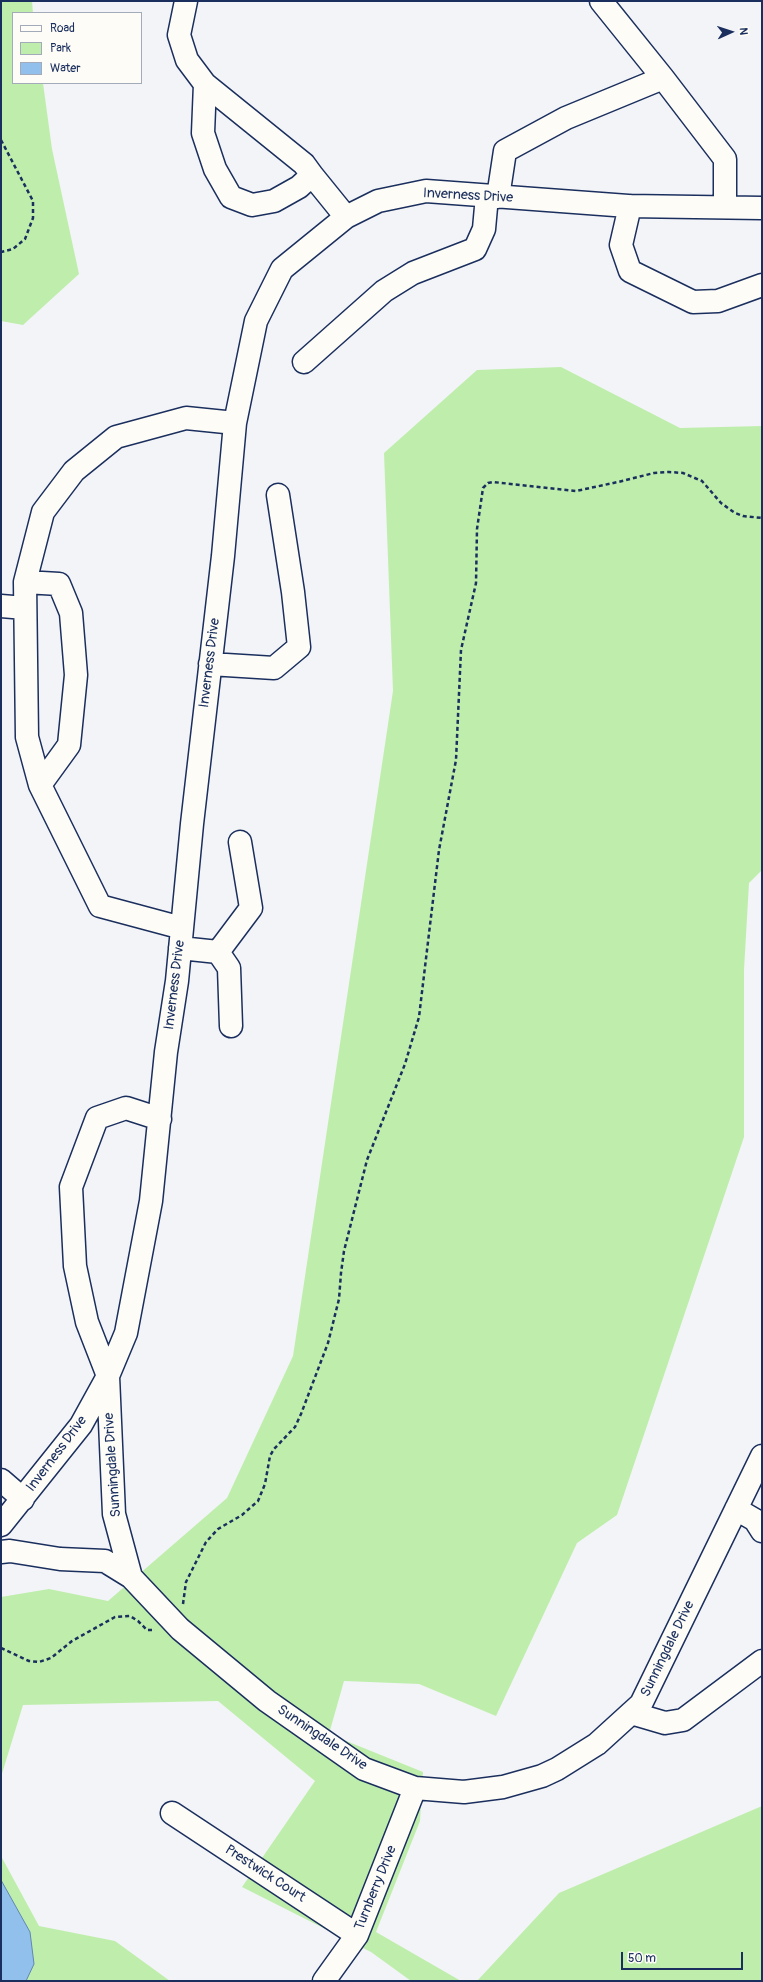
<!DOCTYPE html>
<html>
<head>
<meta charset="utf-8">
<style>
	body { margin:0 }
	#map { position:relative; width:763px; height:1982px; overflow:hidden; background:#f3f4f8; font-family:Pangolin,sans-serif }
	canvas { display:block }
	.frame { position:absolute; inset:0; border:2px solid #1b2f5e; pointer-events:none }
	.legend { position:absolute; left:12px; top:12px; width:130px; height:72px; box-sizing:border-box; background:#fdfcf7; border:1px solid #a3aaba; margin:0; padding:5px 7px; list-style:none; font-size:12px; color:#1b2f5e }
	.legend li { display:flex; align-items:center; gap:8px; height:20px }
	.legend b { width:20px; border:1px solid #a3aaba }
	.north { position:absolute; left:711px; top:12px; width:40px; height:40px; -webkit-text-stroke:3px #fdfcf7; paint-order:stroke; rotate:87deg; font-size:11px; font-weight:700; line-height:16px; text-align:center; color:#1b2f5e }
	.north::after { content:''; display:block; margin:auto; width:14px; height:18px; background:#1b2f5e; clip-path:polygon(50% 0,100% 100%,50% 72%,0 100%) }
	.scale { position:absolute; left:621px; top:1952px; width:122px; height:18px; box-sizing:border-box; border:2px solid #1b2f5e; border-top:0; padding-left:5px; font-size:12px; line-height:14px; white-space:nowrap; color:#1b2f5e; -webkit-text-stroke:3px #fdfcf7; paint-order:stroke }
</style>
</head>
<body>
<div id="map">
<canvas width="763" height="1982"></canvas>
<div class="frame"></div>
<ul class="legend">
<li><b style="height:5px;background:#fdfcf7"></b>Road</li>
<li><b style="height:11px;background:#bfeeac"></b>Park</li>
<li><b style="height:11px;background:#92c0ec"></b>Water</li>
</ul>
<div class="north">N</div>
<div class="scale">50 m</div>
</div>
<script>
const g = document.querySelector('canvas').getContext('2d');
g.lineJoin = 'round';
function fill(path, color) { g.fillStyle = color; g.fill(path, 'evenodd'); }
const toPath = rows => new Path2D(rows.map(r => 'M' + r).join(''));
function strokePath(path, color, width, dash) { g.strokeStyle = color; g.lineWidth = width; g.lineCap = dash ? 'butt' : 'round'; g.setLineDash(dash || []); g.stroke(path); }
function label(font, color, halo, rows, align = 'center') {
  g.font = font + ' Pangolin,sans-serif'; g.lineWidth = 3; g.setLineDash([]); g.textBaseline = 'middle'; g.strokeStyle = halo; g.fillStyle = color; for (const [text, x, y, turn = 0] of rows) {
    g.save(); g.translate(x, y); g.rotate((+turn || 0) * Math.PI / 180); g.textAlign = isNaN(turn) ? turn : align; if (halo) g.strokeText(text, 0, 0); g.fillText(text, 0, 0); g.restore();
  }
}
fill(toPath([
	[1,1,32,1,33,13,13,13,13,83,43,83,52,149,79,274,23,325,1,321],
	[561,367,680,428,762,426,762,870,749,883,744,970,744,1137,617,1515,577,1543,496,1716,419,1684,344,1681,329,1734,423,1772,420,1821,376,1932,461,1981,411,1981,371,1952,242,1887,315,1781,218,1701,23,1705,1,1777,1,1597,49,1589,108,1601,227,1498,293,1356,393,691,384,453,477,370],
	[762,1806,762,1981,477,1981,559,1893],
	[1,1856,39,1926,115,1941,170,1981,1,1981]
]), '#bfeeac');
const water = toPath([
	[1,1880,30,1932,34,1964,26,1981,1,1981,1,1880]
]);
fill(water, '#92c0ec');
strokePath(water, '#6286b3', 1);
const minor = toPath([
	[186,1,179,35,187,60,205,84,203,133,215,169,231,197,252,205,274,201,299,187,312,175,346,217],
	[663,78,725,159,725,207],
	[205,84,304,164,312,175],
	[498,197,505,151,566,118,663,78,601,1],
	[630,206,621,245,630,271,693,302,718,301,762,285],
	[304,362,384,291,413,273,475,249,484,229,487,196],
	[25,582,59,584,71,613,76,675,69,745,40,785],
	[1,606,25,608],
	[210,664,274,668,299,647,293,592,278,495],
	[182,928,100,906,40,785,27,737,25,582,43,512,74,471,116,437,186,418,235,423],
	[180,948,218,952,251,908,240,842],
	[218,952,229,968,231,1026],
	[160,1119,126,1108,97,1118,71,1187,75,1266,87,1322,108,1376,114,1514,131,1577,180,1629,267,1701,364,1769,415,1788,464,1792,503,1787,542,1776,557,1769,597,1744,641,1704,762,1456],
	[1,1480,23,1499],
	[736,1509,755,1520,762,1531],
	[1,1525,81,1425,108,1376,126,1333,151,1201,166,1052,177,981,192,824,223,556,235,423,256,321,282,269,346,217,378,201,426,191,628,206,762,208],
	[1,1552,10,1551,60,1559,105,1561,131,1577],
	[631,1713,665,1723,683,1720,762,1661],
	[172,1813,357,1935],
	[324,1981,357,1935,415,1788]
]);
strokePath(minor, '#1b2f5e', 25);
strokePath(toPath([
	[1,140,33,201,33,218,25,239,13,249,1,252],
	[183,1604,186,1582,206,1542,218,1529,242,1515,258,1501,265,1484,270,1456,274,1449,295,1427,301,1414,328,1343,339,1299,341,1273,344,1251,367,1160,405,1064,419,1017,439,850,456,760,461,650,476,583,477,529,483,488,488,483,493,482,576,491,618,482,654,473,669,472,683,473,702,481,721,503,735,513,743,516,762,518],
	[1,1648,29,1661,39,1662,51,1658,72,1641,115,1617,130,1616,138,1621,147,1630,155,1630]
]), '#1b2f5e', 2.5, [4, 3]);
strokePath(minor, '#fdfcf7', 22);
label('14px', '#1b2f5e', '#fdfcf7', [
	["Inverness Drive",468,196,3],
	["Inverness Drive",210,663,-83],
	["Inverness Drive",175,985,-83],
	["Inverness Drive",57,1454,-53],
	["Sunningdale Drive",113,1465,-94],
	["Sunningdale Drive",668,1649,-64],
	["Sunningdale Drive",322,1738,34],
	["Prestwick Court",265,1874,33],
	["Turnberry Drive",376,1888,-68]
]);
</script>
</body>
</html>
